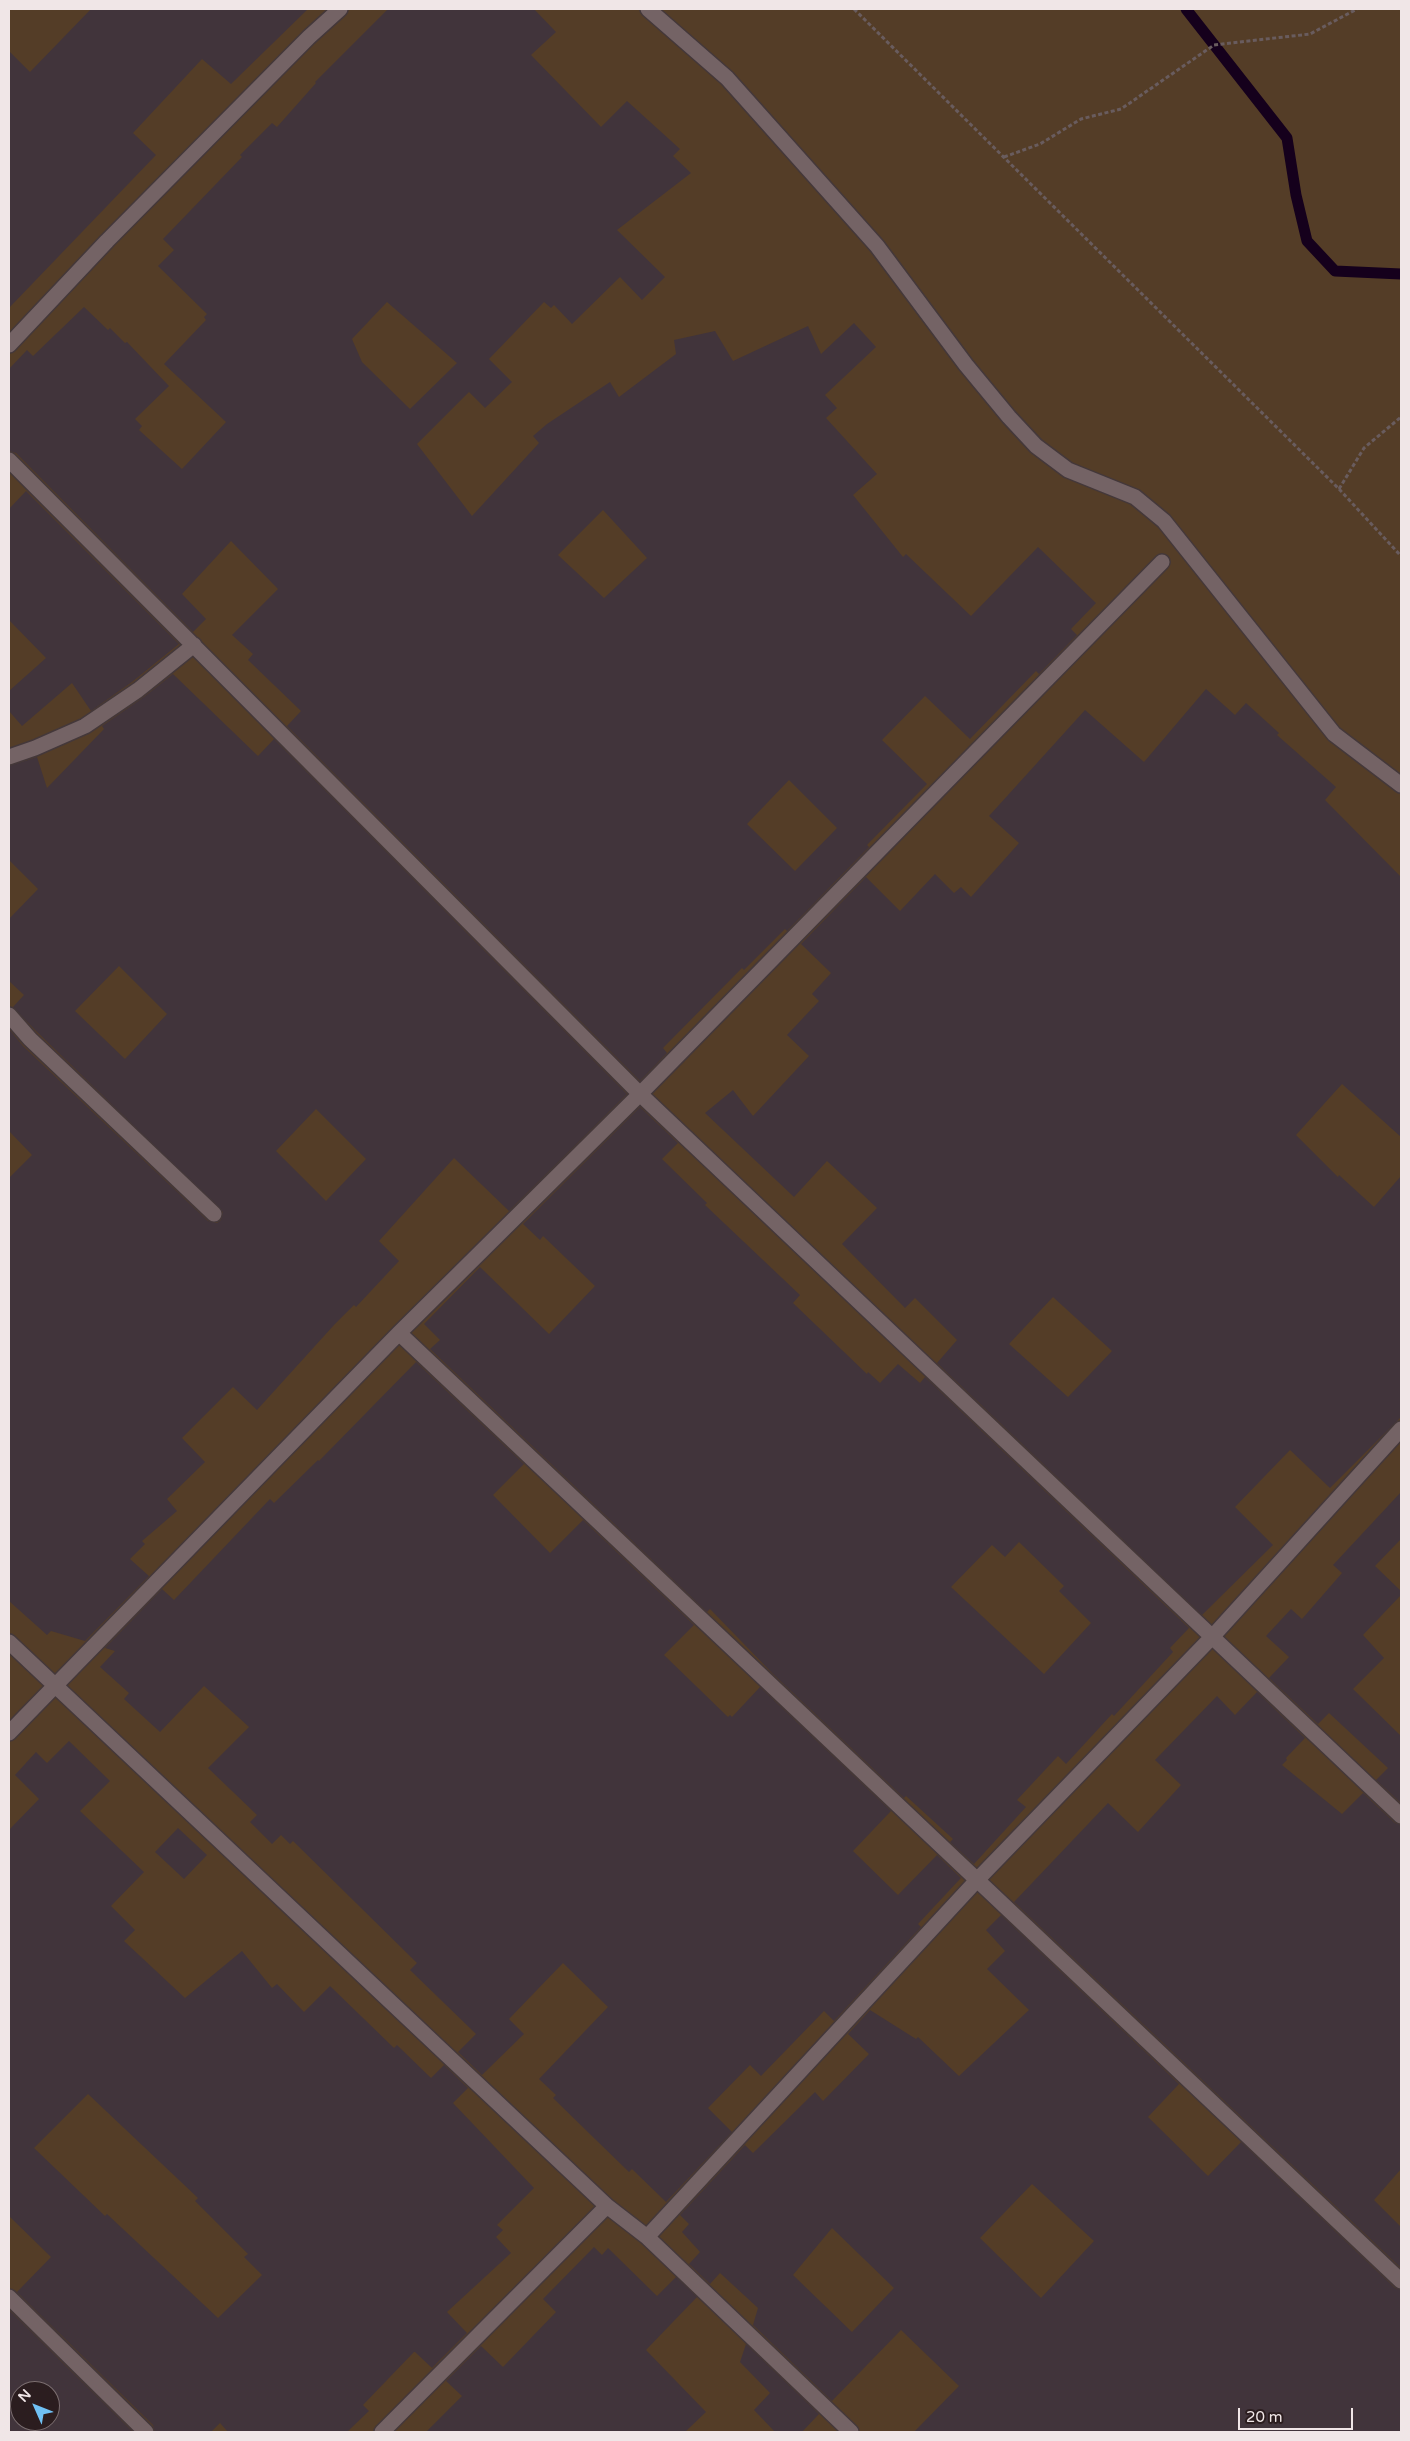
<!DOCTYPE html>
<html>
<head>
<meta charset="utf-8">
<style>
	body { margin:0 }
	#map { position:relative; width:1410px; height:2441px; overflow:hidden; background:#2b1d1f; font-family:"Varela Round",sans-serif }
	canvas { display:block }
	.frame { position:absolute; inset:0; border:10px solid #f0e6e7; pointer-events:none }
	.north { position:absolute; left:10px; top:2381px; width:50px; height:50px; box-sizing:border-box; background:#2b1d1f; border:1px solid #7a6d6f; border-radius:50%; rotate:314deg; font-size:14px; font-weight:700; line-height:20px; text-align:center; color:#f0e6e7 }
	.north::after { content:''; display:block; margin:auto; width:18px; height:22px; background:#70c1f4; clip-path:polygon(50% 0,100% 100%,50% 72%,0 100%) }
	.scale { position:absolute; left:1238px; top:2408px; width:115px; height:22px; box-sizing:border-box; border:2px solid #f0e6e7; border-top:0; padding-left:6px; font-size:15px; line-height:18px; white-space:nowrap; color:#f0e6e7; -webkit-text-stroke:4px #2b1d1f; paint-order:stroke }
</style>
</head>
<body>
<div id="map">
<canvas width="1410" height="2441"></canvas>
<div class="frame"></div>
<div class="north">N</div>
<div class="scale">20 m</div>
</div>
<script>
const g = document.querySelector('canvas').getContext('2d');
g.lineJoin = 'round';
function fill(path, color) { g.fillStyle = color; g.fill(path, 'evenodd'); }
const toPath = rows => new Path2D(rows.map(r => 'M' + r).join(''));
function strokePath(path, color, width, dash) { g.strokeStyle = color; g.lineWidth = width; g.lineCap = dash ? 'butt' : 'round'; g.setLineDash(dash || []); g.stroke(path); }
fill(toPath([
	[9,9,1401,9,1401,2432,9,2432],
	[20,2391,50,2391,50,2421,20,2421]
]), '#543d27');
strokePath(toPath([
	[1186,9,1287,138,1296,195,1307,241,1335,271,1401,274]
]), '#15001c', 11);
fill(toPath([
	[91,9,308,9,231,84,202,59,133,133,156,155,9,308,9,51,30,72],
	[388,9,534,9,556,32,531,55,601,127,627,101,680,149,673,156,691,173,617,230,665,277,642,300,620,277,572,324,554,305,551,308,544,302,489,359,512,382,485,408,469,392,417,444,472,516,539,443,533,436,547,424,610,382,619,397,676,354,674,340,715,331,733,361,808,326,821,354,854,323,876,347,825,395,837,408,826,418,877,474,853,495,903,557,906,554,971,616,1038,547,1096,603,1071,629,1077,635,1039,674,1036,671,970,739,925,696,882,740,927,784,867,845,869,847,787,931,785,929,744,970,742,968,663,1048,667,1053,640,1081,287,726,301,711,248,660,253,654,232,635,278,589,231,541,182,594,206,619,193,632,16,453,9,451,9,369,27,350,33,356,84,307,108,330,110,328,125,343,127,342,169,386,135,419,142,426,139,430,182,469,226,422,164,364,206,320,204,317,207,314,158,266,174,250,163,239,242,157,240,155,272,123,277,127,316,83,315,82],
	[387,302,457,363,410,409,362,362,352,339],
	[603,510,647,558,604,598,558,555],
	[789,780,837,828,795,871,747,824],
	[26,491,179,644,132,682,91,711,72,683,22,726,9,711,9,691,46,658,9,620,9,509],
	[173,674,258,756,274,739,627,1094,509,1211,454,1158,379,1241,399,1261,356,1307,354,1305,334,1325,257,1410,233,1387,182,1438,205,1462,167,1499,177,1511,142,1541,145,1544,130,1559,149,1576,85,1641,51,1631,47,1635,9,1601,9,1178,32,1155,9,1131,9,1029,23,1046,208,1221,217,1223,221,1220,223,1212,37,1032,13,1007,24,995,9,981,9,919,38,889,9,860,9,766,37,757,47,788,104,729,102,726,144,697],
	[119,966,167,1014,125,1059,75,1011],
	[316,1109,366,1159,326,1201,276,1151],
	[1206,689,1235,715,1246,703,1279,733,1277,735,1336,787,1325,800,1401,877,1401,1137,1342,1084,1296,1135,1338,1177,1339,1175,1374,1207,1401,1176,1401,1417,1330,1488,1290,1450,1235,1507,1273,1545,1202,1615,937,1363,957,1340,915,1298,905,1308,842,1244,877,1208,827,1161,794,1197,705,1113,733,1090,753,1116,809,1056,787,1035,819,1001,812,994,831,973,801,944,866,877,900,911,935,874,954,893,961,887,971,897,1019,843,989,816,1085,710,1144,762],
	[1053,1297,1112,1351,1068,1397,1009,1344],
	[640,1107,678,1143,662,1159,707,1203,705,1205,800,1295,793,1303,867,1374,868,1372,880,1383,898,1364,920,1383,925,1377,1189,1628,1170,1648,1173,1652,1114,1716,1112,1714,1066,1764,1058,1756,1017,1800,1026,1807,974,1864,950,1842,953,1839,906,1796,904,1798,773,1674,710,1609,707,1612,430,1349,440,1340,424,1324,480,1267,549,1334,595,1286,543,1236,540,1240,523,1224],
	[1019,1542,1064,1586,1059,1591,1091,1623,1044,1674,951,1587,992,1545,1005,1557],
	[416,1362,524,1464,493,1495,550,1553,583,1520,694,1625,664,1655,728,1717,730,1715,732,1717,760,1687,891,1811,853,1851,898,1895,937,1855,961,1878,918,1924,921,1927,834,2021,824,2011,761,2076,750,2065,708,2108,732,2132,666,2202,632,2169,629,2172,594,2138,553,2098,556,2095,539,2079,608,2007,563,1963,509,2019,524,2034,482,2075,458,2052,476,2034,410,1970,417,1963,293,1841,290,1844,281,1835,272,1844,250,1822,257,1815,208,1768,249,1727,204,1686,160,1732,124,1699,129,1693,100,1667,115,1651,105,1648,162,1589,174,1600,270,1499,274,1503,318,1460,319,1461],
	[1401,1492,1401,1539,1375,1566,1401,1591,1401,1595,1363,1635,1384,1658,1353,1689,1401,1736,1401,1803,1376,1780,1388,1768,1329,1713,1318,1724,1269,1678,1289,1657,1266,1636,1291,1609,1302,1619,1342,1573,1333,1565],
	[1257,1692,1305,1738,1286,1758,1287,1760,1282,1765,1342,1814,1363,1793,1395,1823,1401,1825,1401,2169,1374,2200,1401,2227,1401,2268,1014,1902,1108,1803,1138,1832,1181,1785,1155,1760,1217,1696,1235,1715],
	[69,1741,110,1781,80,1811,144,1872,111,1906,135,1930,124,1941,185,1998,242,1951,272,1988,277,1984,304,2012,330,1986,394,2048,397,2045,431,2078,444,2065,468,2088,453,2103,534,2188,497,2225,503,2230,496,2237,511,2253,447,2312,467,2333,432,2368,415,2352,414,2352,363,2405,369,2411,347,2432,228,2432,220,2423,211,2432,155,2432,153,2425,17,2292,51,2257,9,2216,9,1830,39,1799,15,1775,36,1752,47,1763],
	[88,2094,198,2198,195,2201,248,2254,244,2257,262,2275,218,2318,107,2214,105,2216,34,2148],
	[178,1828,207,1855,184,1879,155,1852],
	[1001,1915,1179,2084,1148,2117,1208,2176,1241,2142,1395,2288,1401,2290,1401,2432,914,2432,959,2386,901,2330,832,2401,753,2325,758,2308,720,2273,710,2284,689,2264,700,2252,682,2232,689,2224,680,2215,745,2145,753,2153,815,2092,823,2101,869,2054,848,2034,870,2010,916,2039,918,2037,959,2076,1029,2010,987,1969,1005,1951,986,1930],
	[1032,2184,1094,2241,1041,2298,980,2238],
	[832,2228,894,2288,852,2332,793,2275],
	[594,2247,602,2255,608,2248,657,2296,676,2277,697,2297,646,2350,706,2412,685,2432,426,2432,462,2396,446,2381,481,2346,503,2367,556,2312,543,2299],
	[9,2310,133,2432,9,2432],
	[20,2391,50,2391,50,2421,20,2421],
	[746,2344,819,2414,802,2432,775,2432,754,2410,770,2393,740,2362]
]), '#41343b');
const minor = toPath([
	[648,9,727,78,877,246,966,365,1009,417,1036,446,1068,470,1135,497,1164,521,1334,734,1401,785],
	[9,345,107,241,309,37,340,9],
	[9,460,640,1094,1401,1816],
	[9,757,35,748,85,726,138,690,194,645],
	[9,1015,30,1039,214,1214],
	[399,1333,1401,2281],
	[9,1642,607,2206,647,2237,851,2432],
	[9,1733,399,1333,640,1094,1162,562],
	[647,2237,978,1879,1213,1636,1401,1429],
	[9,2297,146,2432],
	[382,2432,607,2206]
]);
strokePath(minor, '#44383a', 18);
strokePath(toPath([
	[854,9,1339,489,1401,556],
	[1004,157,1040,144,1081,119,1121,109,1214,45,1310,34,1357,9],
	[1339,489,1364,448,1401,417]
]), '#695c5e', 3, [4, 2.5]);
strokePath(minor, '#746365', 15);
</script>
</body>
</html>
